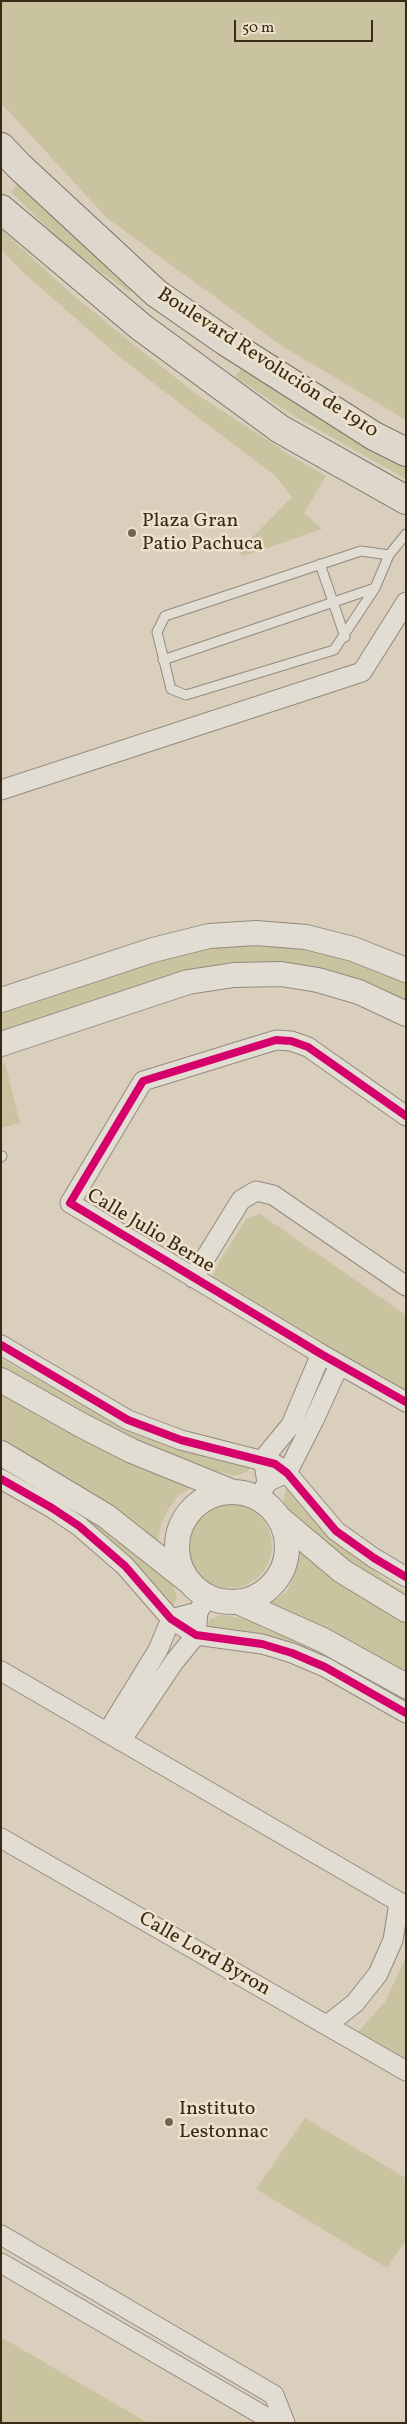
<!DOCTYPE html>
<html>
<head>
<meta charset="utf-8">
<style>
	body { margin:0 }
	#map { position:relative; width:407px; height:2424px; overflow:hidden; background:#dacfbd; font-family:Vollkorn,serif }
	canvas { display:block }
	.frame { position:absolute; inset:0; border:2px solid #392a16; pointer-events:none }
	.scale { position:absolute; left:234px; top:20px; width:139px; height:22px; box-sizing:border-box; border:2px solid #392a16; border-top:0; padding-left:6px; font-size:15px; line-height:18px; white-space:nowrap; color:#392a16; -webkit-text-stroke:4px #efe2cc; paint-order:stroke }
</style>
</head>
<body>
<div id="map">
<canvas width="407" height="2424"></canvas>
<div class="frame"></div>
<div class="scale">50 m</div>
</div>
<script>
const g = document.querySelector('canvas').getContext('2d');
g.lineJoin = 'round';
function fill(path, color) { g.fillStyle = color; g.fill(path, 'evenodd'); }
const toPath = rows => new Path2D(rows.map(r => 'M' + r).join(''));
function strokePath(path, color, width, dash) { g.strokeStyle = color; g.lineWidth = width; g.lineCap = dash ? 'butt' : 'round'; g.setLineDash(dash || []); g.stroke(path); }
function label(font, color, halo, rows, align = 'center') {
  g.font = font + ' Vollkorn,serif'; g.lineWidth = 5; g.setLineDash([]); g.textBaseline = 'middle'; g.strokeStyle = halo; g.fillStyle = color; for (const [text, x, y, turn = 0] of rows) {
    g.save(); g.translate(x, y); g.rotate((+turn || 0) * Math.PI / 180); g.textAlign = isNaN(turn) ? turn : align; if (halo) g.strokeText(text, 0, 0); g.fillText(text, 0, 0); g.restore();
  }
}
fill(toPath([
	[1,1,406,1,406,420,282,346,107,218,1,103],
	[17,184,133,287,129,292,71,250,39,220,11,192],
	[1,229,66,289,134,345,195,393,293,457,326,476,304,513,322,529,244,556,238,552,292,497,275,476,122,359,24,273,1,250],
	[242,368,356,440,406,466,406,479,296,417,235,377],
	[243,942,331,951,406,981,406,1004,281,966,1,1034,1,1011,145,962,194,950],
	[5,1063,20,1123,1,1128,1,1064],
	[260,1214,406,1315,406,1398,209,1286,219,1262,247,1218],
	[1,1359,145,1438,252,1465,248,1471,239,1475,231,1475,188,1465,142,1446,1,1369],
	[1,1390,83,1437,190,1488,178,1496,169,1508,161,1524,158,1542,1,1443],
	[1,1462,103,1523,172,1583,177,1597,173,1606,167,1604,1,1471],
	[288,1487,351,1553,390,1583,406,1592,406,1601,351,1565,291,1514,284,1505,284,1495],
	'188 1546a42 42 0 1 1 84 0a42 42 0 1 1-84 0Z',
	[299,1549,406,1620,406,1673,268,1604,286,1593,292,1581],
	[222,1615,244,1619,289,1634,406,1695,406,1705,214,1631,207,1626,210,1619],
	[406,1957,406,2064,355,2035,385,2002],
	[305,2118,406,2178,406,2240,387,2268,256,2189],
	[1,2337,119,2406,148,2423,1,2423]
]), '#cac39f');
const service = toPath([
	[389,555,361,551,165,616,157,632,171,689,186,695,334,650,375,588,389,555,406,534],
	[320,564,345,637],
	[163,660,375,588],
	[1,1157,2,1156]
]);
const minor = toPath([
	[1,790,362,672,406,602],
	[406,1116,308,1047,291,1041,276,1040,143,1081,70,1203,321,1354,406,1402],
	[193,1278,241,1200,256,1191,273,1195,406,1286],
	[1,1345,128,1420,181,1440,275,1464,287,1473,336,1531,374,1558,406,1577],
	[321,1354,291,1425,263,1459,267,1482,287,1473,314,1420,339,1365],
	[1,1479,52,1508,79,1526,125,1566,171,1619,196,1635,262,1644,292,1653,325,1667,406,1713],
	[259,1499,267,1482],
	[198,1612,207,1596],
	[1,1671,406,1906],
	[107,1733,158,1650,171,1619,198,1612,196,1635,174,1662,121,1741],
	[1,1838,406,2071],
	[327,2025,355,2003,378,1974,393,1940,399,1903],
	[1,2235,274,2395,285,2423],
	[1,2263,276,2423]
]);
const tertiary = toPath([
	[1,1000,153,950,209,936,256,933,306,937,353,949,406,970],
	[1,1044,188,982,234,975,281,974,318,980,359,992,406,1014],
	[1,1380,81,1425,132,1451,233,1492],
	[1,1453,106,1516,187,1580],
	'177 1547a55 55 0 1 1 110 0a55 55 0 1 1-110 0Z',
	[278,1517,342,1571,406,1610],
	[238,1602,323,1640,406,1686]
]);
const primary = toPath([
	[1,147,19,166,156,293,225,341,374,436,406,452],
	[1,209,141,327,280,429,406,500]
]);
strokePath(service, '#928a7e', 11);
strokePath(minor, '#928a7e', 21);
strokePath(tertiary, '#928a7e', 26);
strokePath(primary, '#7b7367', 30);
strokePath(service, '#e2ddd3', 9);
strokePath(minor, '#e2ddd3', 19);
strokePath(tertiary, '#e2ddd3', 24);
strokePath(primary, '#ddd7cc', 28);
strokePath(toPath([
	[406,1116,308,1047,291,1041,276,1040,143,1081,70,1203,321,1354,406,1402],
	[1,1345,128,1420,181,1440,275,1464,287,1473,336,1531,374,1558,406,1577],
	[1,1479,52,1508,79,1526,125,1566,171,1619,196,1635,262,1644,292,1653,325,1667,406,1713]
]), '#d6006c', 8);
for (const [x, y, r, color] of [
	[132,533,5,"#716450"],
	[169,2122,5,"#716450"]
]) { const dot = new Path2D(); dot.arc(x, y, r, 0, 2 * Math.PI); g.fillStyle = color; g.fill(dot); strokePath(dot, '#efe2cc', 2); }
label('20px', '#392a16', '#efe2cc', [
	["Boulevard Revolución de 1910",267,364,33],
	["Calle Julio Berne",150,1232,31],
	["Calle Lord Byron",204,1955,30]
]);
label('20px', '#392a16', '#efe2cc', [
	["Plaza Gran",142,522],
	["Patio Pachuca",142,545],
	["Instituto",179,2110],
	["Lestonnac",179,2133]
], 'left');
</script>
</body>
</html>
